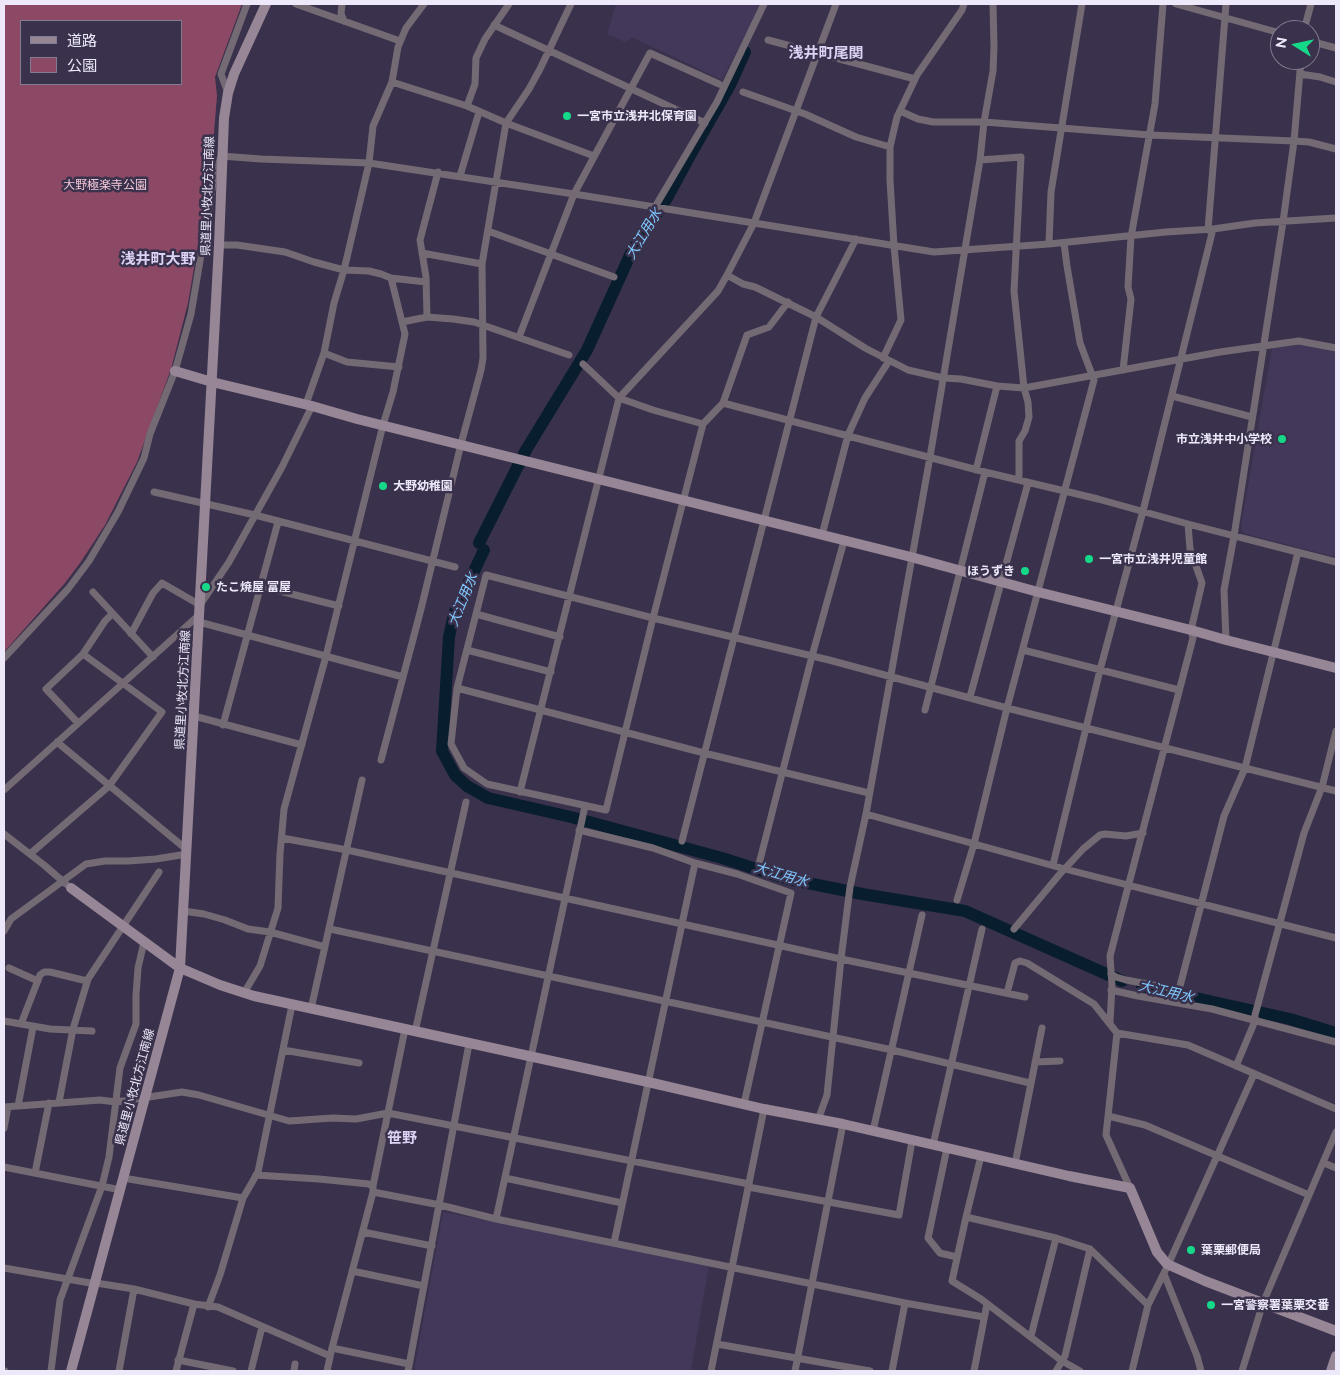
<!DOCTYPE html>
<html>
<head>
<meta charset="utf-8">
<style>
	body { margin:0 }
	#map { position:relative; width:1340px; height:1375px; overflow:hidden; background:#3a324c; font-family:Raleway,"Noto Sans JP",sans-serif }
	canvas { display:block }
	.frame { position:absolute; inset:0; border:5px solid #eee9fa; pointer-events:none }
	.legend { position:absolute; left:20px; top:20px; width:162px; height:65px; box-sizing:border-box; background:#3a324c; border:1px solid #827b92; margin:0; padding:6px 9px; list-style:none; font-size:15px; color:#eee9fa }
	.legend li { display:flex; align-items:center; gap:10px; height:25px }
	.legend b { width:25px; border:1px solid #827b92 }
	.north { position:absolute; left:1270px; top:20px; width:50px; height:50px; box-sizing:border-box; background:#3a324c; border:1px solid #827b92; border-radius:50%; rotate:280deg; font-size:14px; font-weight:700; line-height:20px; text-align:center; color:#eee9fa }
	.north::after { content:''; display:block; margin:auto; width:18px; height:22px; background:#15d989; clip-path:polygon(50% 0,100% 100%,50% 72%,0 100%) }
</style>
</head>
<body>
<div id="map">
<canvas width="1340" height="1375"></canvas>
<div class="frame"></div>
<ul class="legend">
<li><b style="height:6px;background:#968696"></b>道路</li>
<li><b style="height:14px;background:#8c4966"></b>公園</li>
</ul>
<div class="north">N</div>
</div>
<script>
const g = document.querySelector('canvas').getContext('2d');
g.lineJoin = 'round';
function fill(path, color) { g.fillStyle = color; g.fill(path, 'evenodd'); }
const toPath = rows => new Path2D(rows.map(r => 'M' + r).join(''));
function strokePath(path, color, width, dash) { g.strokeStyle = color; g.lineWidth = width; g.lineCap = dash ? 'butt' : 'round'; g.setLineDash(dash || []); g.stroke(path); }
function label(font, color, halo, rows, align = 'center') {
  g.font = font + ' Raleway,"Noto Sans JP",sans-serif'; g.lineWidth = 5; g.setLineDash([]); g.textBaseline = 'middle'; g.strokeStyle = halo; g.fillStyle = color; for (const [text, x, y, turn = 0] of rows) {
    g.save(); g.translate(x, y); g.rotate((+turn || 0) * Math.PI / 180); g.textAlign = isNaN(turn) ? turn : align; if (halo) g.strokeText(text, 0, 0); g.fillText(text, 0, 0); g.restore();
  }
}
fill(toPath([
	[616,4,761,4,722,80,632,37,625,42,607,34],
	[1302,345,1336,352,1336,557,1246,534,1242,531,1241,526,1272,348],
	[443,1212,709,1264,691,1371,414,1371]
]), '#433859');
fill(toPath([
	[4,4,242,4,215,77,217,96,211,168,188,303,171,369,137,462,105,525,80,563,65,583,4,652],
	[21,21,181,21,181,84,21,84]
]), '#8c4966');
strokePath(toPath([
	[479,543,526,450,587,350,631,253,667,198,692,152,730,85,745,52],
	[484,550,454,614,449,637,442,751,455,775,467,786,488,798,571,817,722,858,788,879,862,894,965,911,1122,981],
	[1142,986,1290,1019,1336,1033]
]), '#081e2e', 12);
strokePath(toPath([
	[296,4,400,41],
	[342,4,341,14,344,21],
	[1176,4,1280,33],
	[494,25,705,123],
	[1304,30,1311,4],
	[768,40,915,79],
	[1310,41,1336,48],
	[1300,74,1320,77,1336,82],
	[392,82,467,106,506,123,594,156],
	[743,92,805,114,856,137,890,147],
	[228,93,221,74,247,4],
	[467,106,475,84,476,58,485,39,509,4],
	[900,111,918,119,933,122,984,122,1150,135,1294,141,1309,142,1336,149],
	[980,160,1021,157,1014,291,1024,388,1028,402,1029,417,1025,431,1019,441,1019,480],
	[460,176,479,112],
	[655,207,717,102,764,4],
	[1208,230,1226,4],
	[488,231,614,277],
	[1049,244,1051,192,1082,4],
	[219,245,237,245,285,252,314,262,344,270,369,271,381,274,391,278,405,334,393,392,383,425,326,656,284,809,280,854,278,908,260,966,244,993],
	[422,253,482,264],
	[727,275,743,284,755,287,816,317,865,348,908,370,943,378,961,379,997,386,1024,388,1220,352,1299,341,1336,348],
	[391,278,426,282],
	[788,302,769,327,747,335,723,403,703,424,653,618,606,810,487,784,464,768,451,744,457,688,486,575,653,618,829,660,1007,708,1336,791],
	[427,317,426,277,420,240,438,172],
	[402,322,427,317,453,319,474,322,569,355],
	[519,337,574,194,650,53,719,84],
	[324,353,347,362,399,367],
	[883,358,901,320,894,246,890,180,890,147,897,117,917,75,962,10,964,4],
	[583,364,619,398,653,410,703,424],
	[1123,370,1131,299,1128,287,1131,237,1155,104,1163,4],
	[1172,396,1252,417],
	[723,403,985,472,1098,499,1188,524,1336,562],
	[306,404,324,353,334,303,344,270,369,163,373,126,392,82,398,47,406,28,424,4],
	[976,470,997,386],
	[154,492,255,515,455,567],
	[822,535,848,435,865,398,889,361],
	[260,586,339,606],
	[93,592,153,657],
	[476,614,560,637],
	[199,622,403,677],
	[131,634,153,593,162,583,200,605,229,562,282,467,312,406],
	[1226,640,1224,590,1234,536,1283,222,1294,141,1301,60],
	[467,650,551,672],
	[1023,650,1179,690],
	[4,658,68,589,89,561,118,512,144,458,150,434,175,371,191,314,214,178,221,156,261,159,369,163,574,194,934,252,1049,244,1166,232,1213,229,1255,223,1336,218],
	[457,688,704,753,869,793],
	[970,697,1028,483],
	[925,710,985,472],
	[194,716,302,745],
	[78,723,46,689,83,654,105,621,112,614],
	[223,725,278,522],
	[57,742,186,849],
	[381,760,421,609,461,444,481,370,483,358,482,264,506,123,529,89,540,69,571,4],
	[4,790,199,615],
	[520,792,619,398,718,291,727,275,754,223,836,4],
	[866,814,1065,869,1336,938],
	[579,830,653,848,695,863,737,874,791,893,744,1104],
	[4,834,44,865,66,884],
	[282,838,347,850,841,959,1025,997],
	[682,841,816,317,856,239],
	[30,854,109,786,162,712,83,654],
	[759,864,812,656,844,541],
	[1053,865,1100,670,1143,511,1213,229],
	[957,900,974,844,1007,708,1094,380,1080,343,1067,266,1064,243],
	[183,911,204,914,225,920,248,929,270,932,325,947],
	[330,929,892,1050,1030,1083],
	[1014,929,1059,875,1083,849,1100,835,1105,834,1126,836,1143,833],
	[4,931,11,919,86,864,105,861,128,861,156,859,187,854],
	[9,968,38,981],
	[1111,974,1116,977,1126,980,1179,990,1224,816,1245,768,1298,552],
	[1111,990,1138,996,1212,1009,1336,1042],
	[1007,993,1015,963,1020,961,1027,963,1094,1004,1117,1033,1188,1045,1336,1109],
	[311,1009,362,780],
	[4,1021,50,1029,92,1031],
	[1110,1022,1112,986,1110,956,1193,638,1191,630,1202,583,1190,549,1188,524],
	[21,1024,40,975,44,972,50,972,87,981],
	[415,1032,466,802],
	[1117,1033,1106,1135,1130,1188],
	[283,1050,359,1063],
	[1035,1062,1060,1061],
	[1236,1066,1255,1021,1255,1015,1304,833,1322,787,1336,731],
	[59,1102,73,1029,88,979,159,872],
	[18,1106,33,1027],
	[4,1107,100,1100,116,1102,182,1092,199,1095,289,1121,333,1118,356,1119,388,1113,749,1184],
	[1108,1116,1145,1125,1309,1195],
	[818,1120,827,1095,841,959,850,887,866,814,930,457,980,160,984,122,993,71,994,47,993,4],
	[4,1128,8,1107],
	[873,1131,922,915],
	[933,1145,982,929],
	[947,1148,928,1238,940,1253,957,1257],
	[981,1156,966,1217,1056,1238,1090,1249,1148,1305],
	[1324,1163,1336,1168],
	[1015,1164,1042,1028],
	[4,1167,121,1190],
	[35,1173,49,1103],
	[256,1175,319,1179,369,1184,373,1186,373,1192,332,1348,327,1371],
	[123,1178,243,1198],
	[505,1178,622,1203],
	[373,1186,405,1029],
	[748,1187,899,1215,912,1141],
	[373,1192,440,1205,496,1219,905,1303,984,1317],
	[966,1217,952,1281,981,1299,1062,1361,1080,1371],
	[496,1219,585,806],
	[363,1232,432,1246],
	[614,1243,695,863],
	[4,1268,96,1284],
	[352,1271,424,1286],
	[1164,1274,1197,1356,1201,1371],
	[96,1283,134,1289,194,1304,218,1307,330,1356],
	[208,1307,220,1275,243,1198,258,1172,292,1005],
	[1031,1336,1056,1238],
	[717,1344,870,1371],
	[332,1348,409,1364],
	[178,1360,233,1371],
	[4,1371,5,1371],
	[51,1371,60,1300,102,1186,109,1157,120,1068,136,1024,136,995,138,968,144,942],
	[119,1371,134,1289],
	[176,1371,194,1304],
	[251,1371,262,1327],
	[294,1371,295,1364],
	[408,1371,469,1044],
	[711,1371,764,1109],
	[795,1371,843,1124],
	[892,1371,905,1303],
	[974,1371,987,1304],
	[1056,1371,1065,1356,1090,1249],
	[1132,1371,1148,1305,1168,1265,1254,1074],
	[1242,1371,1263,1303,1336,1132]
]), '#746a74', 7);
strokePath(toPath([
	[175,371,212,382,312,406,357,419,911,557,1038,592,1191,630,1226,640,1336,668],
	[71,888,180,968,220,985,254,996,648,1082,764,1109,843,1124,1069,1176,1130,1188,1157,1252,1167,1264,1205,1281,1336,1331],
	[71,1371,180,968,219,245,224,118,228,93,234,74,266,4],
	[1331,1371,1336,1356]
]), '#968696', 10);
for (const [x, y, r, color] of [
	[567,116,5,"#15d989"],
	[1282,439,5,"#15d989"],
	[383,486,5,"#15d989"],
	[1089,559,5,"#15d989"],
	[1025,571,5,"#15d989"],
	[206,587,5,"#15d989"],
	[1191,1250,5,"#15d989"],
	[1211,1305,5,"#15d989"]
]) { const dot = new Path2D(); dot.arc(x, y, r, 0, 2 * Math.PI); g.fillStyle = color; g.fill(dot); strokePath(dot, '#3a324c', 2); }
label('bold 12px', '#eee9fa', '#3a324c', [
	["一宮市立浅井北保育園",577,116],
	["市立浅井中小学校",1272,439,"right"],
	["大野幼稚園",393,486],
	["一宮市立浅井児童館",1099,559],
	["ほうずき",1015,571,"right"],
	["たこ焼屋 富屋",216,587],
	["葉栗郵便局",1201,1250],
	["一宮警察署葉栗交番",1221,1305]
], 'left');
label('12px', '#f3c8d8', '#3a324c', [
	["大野極楽寺公園",105,185]
]);
label('12px', '#eee9fa', '#3a324c', [
	["県道里小牧北方江南線",208,196,-88],
	["県道里小牧北方江南線",183,690,-87],
	["県道里小牧北方江南線",135,1087,-75]
]);
label('italic 14px', '#7ec6fc', '#3a324c', [
	["大江用水",644,234,-59],
	["大江用水",463,600,-68],
	["大江用水",781,875,16],
	["大江用水",1166,992,13]
]);
label('bold 15px', '#dcd3f4', '#3a324c', [
	["浅井町尾関",826,53],
	["浅井町大野",158,259],
	["笹野",402,1138]
]);
</script>
</body>
</html>
